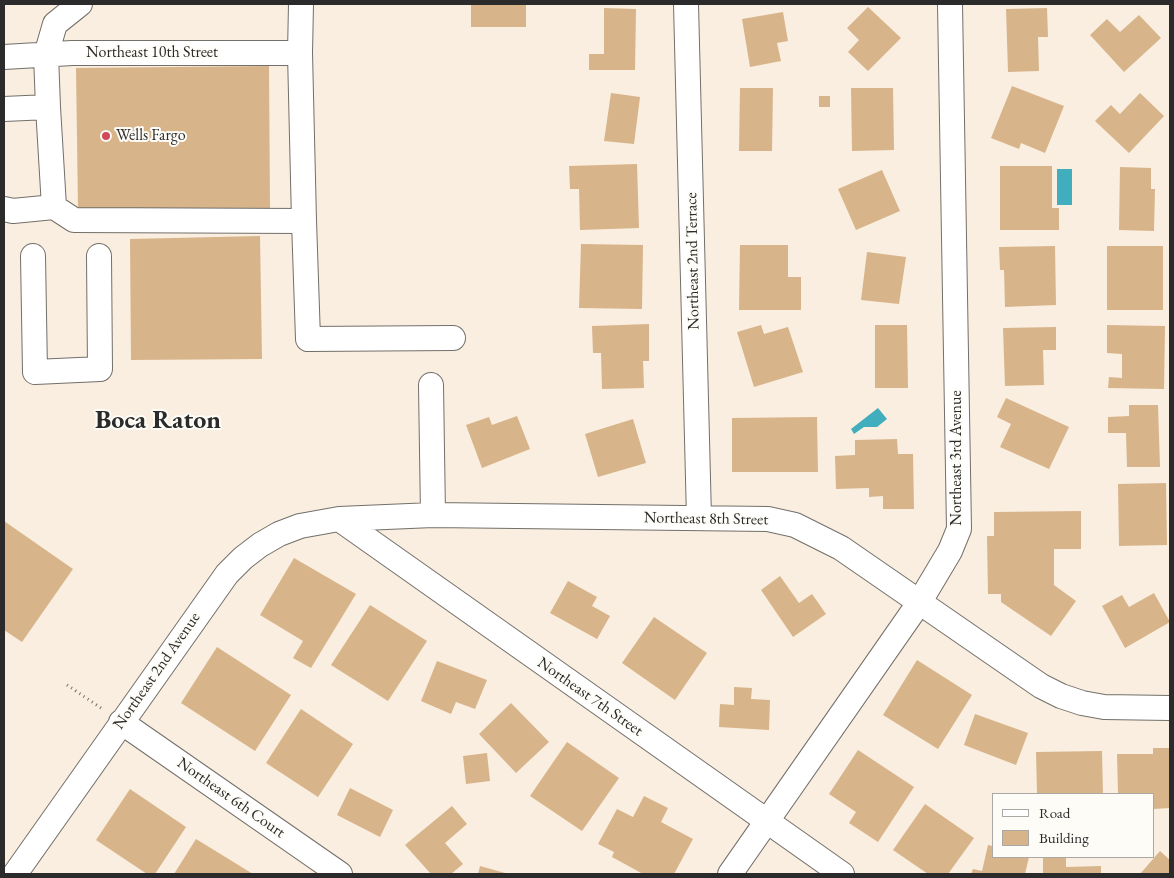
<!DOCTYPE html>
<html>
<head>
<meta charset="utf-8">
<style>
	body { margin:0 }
	#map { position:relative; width:1174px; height:878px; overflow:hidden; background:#f9eedf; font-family:"EB Garamond",serif }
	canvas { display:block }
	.frame { position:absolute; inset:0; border:5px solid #2b2b2b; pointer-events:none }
	.legend { position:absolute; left:992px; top:793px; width:162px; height:65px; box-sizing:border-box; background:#fdfcf7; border:1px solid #a9a8a5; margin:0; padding:6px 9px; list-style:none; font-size:15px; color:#2b2b2b }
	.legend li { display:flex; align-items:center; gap:10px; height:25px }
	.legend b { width:25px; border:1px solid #a9a8a5 }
</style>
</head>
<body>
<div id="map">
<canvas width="1174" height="878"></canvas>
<div class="frame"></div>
<ul class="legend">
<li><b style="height:6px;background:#fff"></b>Road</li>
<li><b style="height:14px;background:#d8b48b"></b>Building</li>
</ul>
</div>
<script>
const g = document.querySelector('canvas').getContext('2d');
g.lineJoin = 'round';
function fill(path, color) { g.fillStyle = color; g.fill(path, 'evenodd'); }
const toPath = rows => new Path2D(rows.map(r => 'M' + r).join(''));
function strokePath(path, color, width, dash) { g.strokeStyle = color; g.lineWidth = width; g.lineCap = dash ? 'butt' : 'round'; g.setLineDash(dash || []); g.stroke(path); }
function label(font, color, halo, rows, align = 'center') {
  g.font = font + ' "EB Garamond",serif'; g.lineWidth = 4; g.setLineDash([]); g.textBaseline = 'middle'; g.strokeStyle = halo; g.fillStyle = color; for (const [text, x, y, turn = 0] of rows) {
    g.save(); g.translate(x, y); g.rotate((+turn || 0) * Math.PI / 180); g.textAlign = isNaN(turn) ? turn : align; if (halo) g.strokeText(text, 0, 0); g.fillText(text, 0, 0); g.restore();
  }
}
fill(toPath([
	[1057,169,1072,169,1072,205,1057,205],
	[878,408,887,419,877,427,864,427,854,434,851,429]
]), '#41aebe');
fill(toPath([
	[471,4,526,4,526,27,471,27],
	[868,7,901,38,868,71,848,52,859,40,847,28],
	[604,8,636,9,635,70,589,70,589,54,604,54],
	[1047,8,1048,37,1038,37,1039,71,1008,72,1006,9],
	[783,12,788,41,777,43,781,61,750,67,742,19],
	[1139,15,1161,38,1124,72,1090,35,1107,19,1120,32],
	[269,66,270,208,78,210,76,68],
	[1012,86,1064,106,1045,153,1021,143,1019,149,991,138],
	[740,88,773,88,772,151,739,151],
	[851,88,893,88,894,150,852,151],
	[611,93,640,97,634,144,604,141],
	[1140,93,1164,116,1129,153,1095,121,1111,105,1120,114],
	[819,96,830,96,830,107,819,107],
	[637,164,639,228,580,230,579,189,570,189,569,166],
	[1000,166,1052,166,1052,208,1059,208,1059,230,1000,230],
	[1120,167,1151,168,1151,189,1155,189,1154,231,1119,230],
	[882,170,900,211,856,230,838,189],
	[260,236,262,359,131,360,130,239],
	[581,244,643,245,642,309,579,308],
	[740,245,788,245,788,277,801,277,801,310,739,310],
	[1055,246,1056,305,1005,307,1004,270,1000,270,999,247],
	[1107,246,1163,246,1163,310,1107,310],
	[867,252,906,257,899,304,861,300],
	[649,324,649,361,643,361,644,388,602,389,601,353,593,353,592,326],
	[761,325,764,334,788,327,803,372,754,387,737,332],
	[875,325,907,325,908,388,875,388],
	[1107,325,1165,326,1164,389,1108,388,1109,377,1122,378,1122,354,1107,353],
	[1056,327,1056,350,1043,350,1044,385,1005,386,1003,328],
	[1006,398,1069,427,1049,469,1000,447,1011,424,997,417],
	[1129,405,1158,405,1160,467,1127,467,1126,433,1108,433,1108,417,1129,416],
	[517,416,530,449,482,468,466,425,489,417,492,425],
	[817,417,818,472,732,472,732,418],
	[633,419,646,463,598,477,585,434],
	[897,439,898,454,913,454,914,509,883,509,883,496,869,497,869,488,836,489,835,456,855,455,855,440],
	[1166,483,1167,545,1119,546,1118,484],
	[1081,511,1081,549,1054,549,1054,585,1076,601,1051,636,1001,602,1001,594,988,594,987,536,994,536,994,512],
	[4,521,73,569,22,642,4,630],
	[294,558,356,594,311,668,293,658,303,641,260,615],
	[780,576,799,603,812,594,826,614,793,637,761,590],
	[568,581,597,597,592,606,610,616,597,639,550,613],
	[1154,593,1170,622,1125,648,1102,606,1122,595,1129,607],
	[370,605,427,641,388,701,331,665],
	[654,617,707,653,675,700,622,663],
	[217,647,291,695,255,751,181,703],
	[917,660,972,695,938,749,883,715],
	[437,661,487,680,475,709,456,702,451,714,421,701],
	[734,687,752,688,751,699,770,700,769,730,719,727,720,704,734,705],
	[511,703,549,742,516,773,479,734],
	[301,709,353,744,318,797,266,763],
	[975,714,1028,733,1016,765,964,745],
	[567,742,619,778,582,831,530,796],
	[1153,748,1170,748,1170,808,1153,809,1153,794,1118,794,1117,754,1153,754],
	[858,750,914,787,878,842,849,823,856,812,829,794],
	[1102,751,1103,794,1037,794,1036,752],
	[487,753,490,781,466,784,463,756],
	[350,788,393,810,380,837,337,815],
	[130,789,186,827,155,874,147,874,96,840],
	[644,796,668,808,661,822,693,839,674,874,643,874,612,857,614,852,598,844,617,809,633,817],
	[925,804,974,838,948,874,928,874,893,850],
	[452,806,467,824,445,843,463,864,451,874,431,874,405,845],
	[196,839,253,874,174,874],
	[988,845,993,846,993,857,1029,857,1025,874,971,874,973,869,982,871],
	[1160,851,1170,860,1170,874,1140,874],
	[1043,857,1066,857,1066,867,1101,866,1101,874,1043,874],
	[480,866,509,874,478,874]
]), '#d8b48b');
const minor = toPath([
	[686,4,699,518],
	[4,57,72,53,300,53],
	[4,109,48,107,46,55,55,24,80,4],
	[54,207,74,220,304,221,300,53,301,4],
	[4,209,13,211,54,207,48,107],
	[304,221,308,339,453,338],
	[33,256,35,372,100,369,99,256],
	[431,385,433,515],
	[339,519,842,874],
	[121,722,340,874],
	[15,874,227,574,243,558,260,545,279,534,300,526,339,519,433,515,768,519,795,525,841,548,1041,686,1061,696,1082,703,1104,707,1170,708],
	[730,874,919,603,950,551,959,529,950,4]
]);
strokePath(minor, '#736f6a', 26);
strokePath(toPath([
	[67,685,104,710]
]), '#736f6a', 3, [1, 4]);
strokePath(minor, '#fff', 24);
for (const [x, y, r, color] of [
	[106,136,5,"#d1495b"]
]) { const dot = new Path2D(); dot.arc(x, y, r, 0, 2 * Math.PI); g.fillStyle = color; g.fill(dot); strokePath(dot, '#fdfcf7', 2); }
label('16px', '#2b2b2b', '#fdfcf7', [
	["Northeast 10th Street",152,53],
	["Northeast 2nd Terrace",693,261,-91],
	["Northeast 3rd Avenue",957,458,-90],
	["Northeast 8th Street",706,519,1],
	["Northeast 2nd Avenue",157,671,-55],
	["Northeast 7th Street",590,697,35],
	["Northeast 6th Court",231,798,35]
]);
label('16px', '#2b2b2b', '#fdfcf7', [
	["Wells Fargo",116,136]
], 'left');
label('bold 26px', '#2b2b2b', '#fdfcf7', [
	["Boca Raton",158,421]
]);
</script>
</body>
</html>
